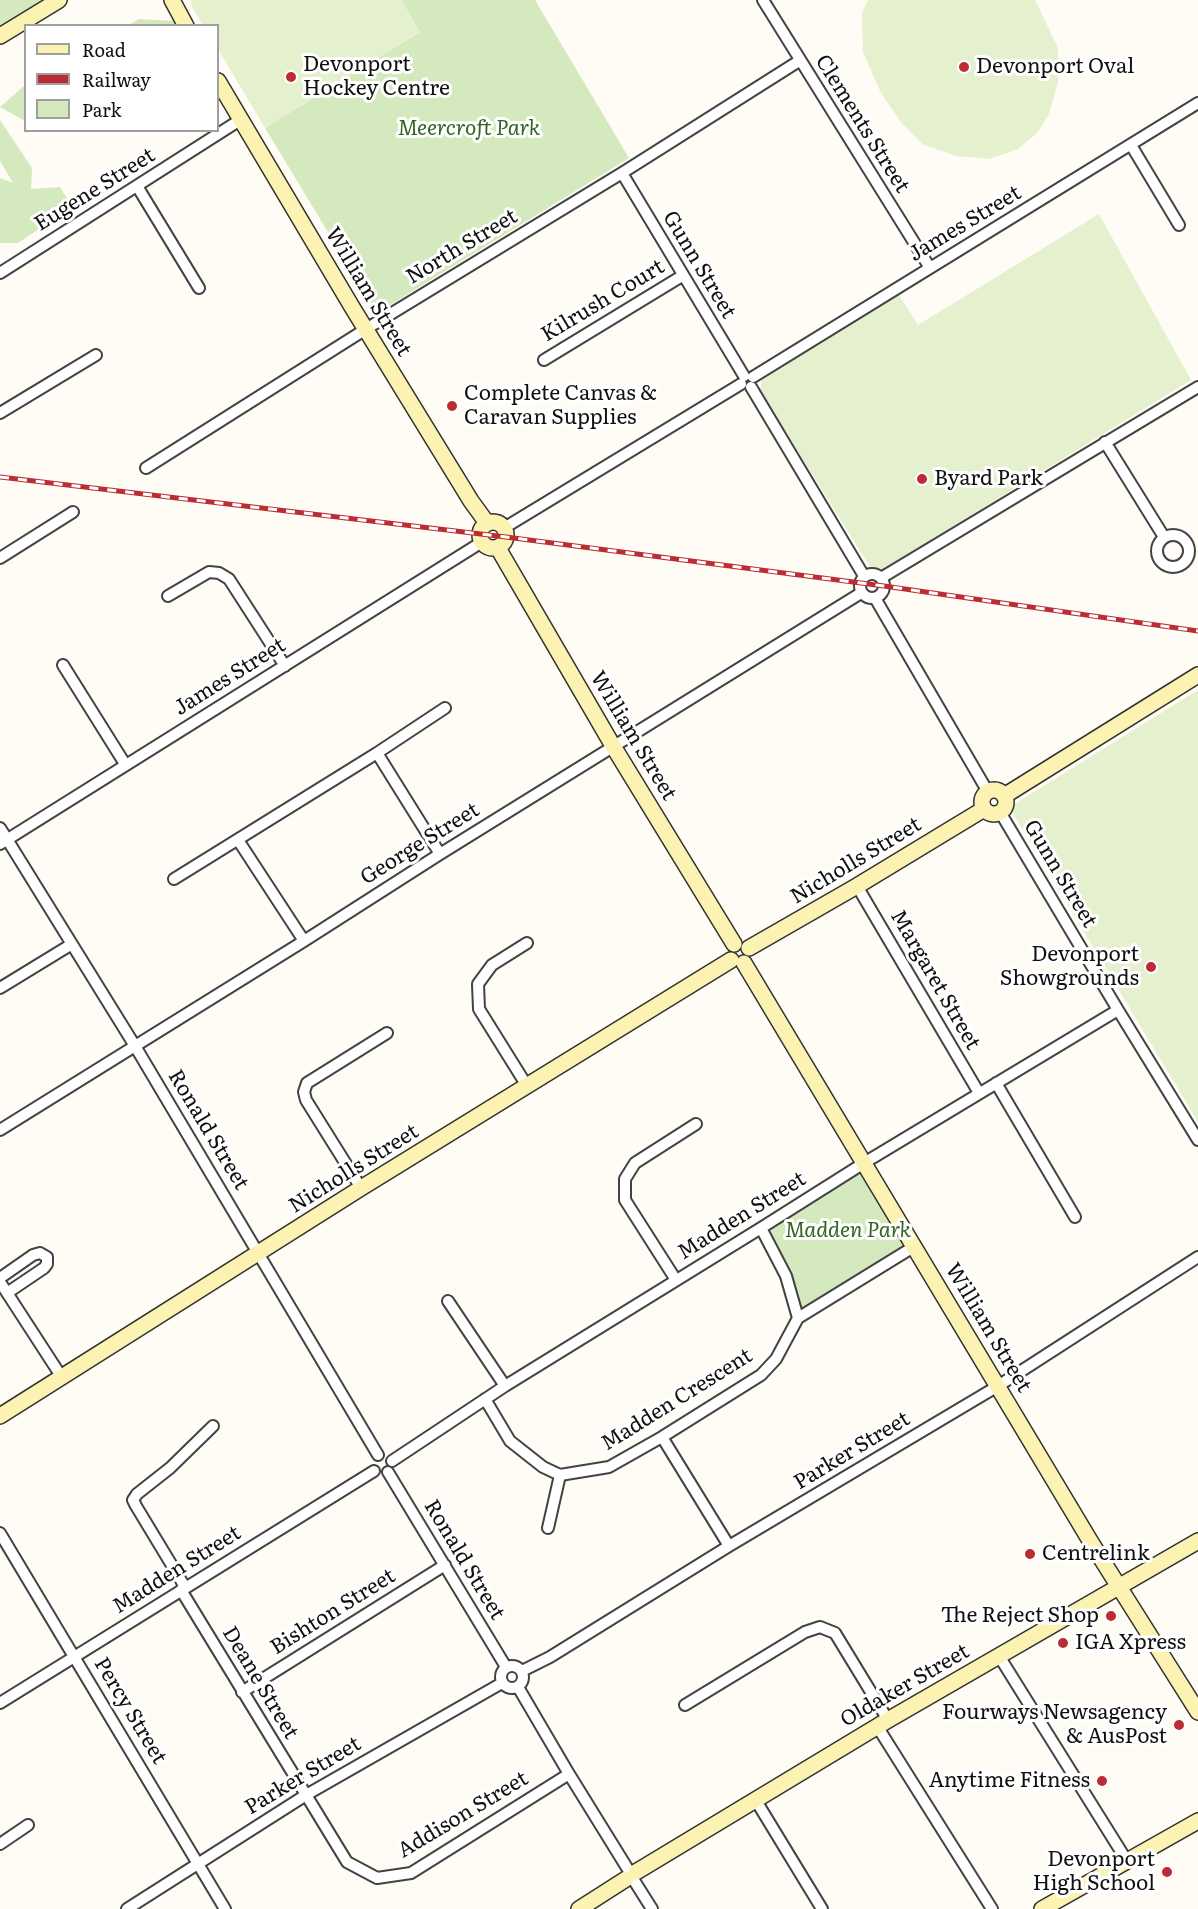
<!DOCTYPE html>
<html>
<head>
<meta charset="utf-8">
<style>
	body { margin:0 }
	#map { position:relative; width:1198px; height:1909px; overflow:hidden; background:#fefcf4; font-family:Literata,serif }
	canvas { display:block }
	.legend { position:absolute; left:24px; top:24px; width:195px; height:108px; box-sizing:border-box; background:#fff; border:2px solid #9f9f9f; margin:0; padding:8px 10px; list-style:none; font-size:18px; color:#101010 }
	.legend li { display:flex; align-items:center; gap:12px; height:30px }
	.legend b { width:30px; border:2px solid #9f9f9f }
</style>
</head>
<body>
<div id="map">
<canvas width="1198" height="1909"></canvas>
<ul class="legend">
<li><b style="height:8px;background:#fcf3b2"></b>Road</li>
<li><b style="height:8px;background:#bc2c34"></b>Railway</li>
<li><b style="height:16px;background:#d4e9be"></b>Park</li>
</ul>
</div>
<script>
const g = document.querySelector('canvas').getContext('2d');
g.lineJoin = 'round';
function fill(path, color) { g.fillStyle = color; g.fill(path, 'evenodd'); }
const toPath = rows => new Path2D(rows.map(r => 'M' + r).join(''));
function strokePath(path, color, width, dash) { g.strokeStyle = color; g.lineWidth = width; g.lineCap = dash ? 'butt' : 'round'; g.setLineDash(dash || []); g.stroke(path); }
function label(font, color, halo, rows, align = 'center') {
  g.font = font + ' Literata,serif'; g.lineWidth = 6; g.setLineDash([]); g.textBaseline = 'middle'; g.strokeStyle = halo; g.fillStyle = color; for (const [text, x, y, turn = 0] of rows) {
    g.save(); g.translate(x, y); g.rotate((+turn || 0) * Math.PI / 180); g.textAlign = isNaN(turn) ? turn : align; if (halo) g.strokeText(text, 0, 0); g.fillText(text, 0, 0); g.restore();
  }
}
fill(toPath([
	[0,0,52,0,0,31],
	[401,0,535,0,629,158,377,313,265,128,420,32],
	[139,19,177,21,180,26,127,26],
	[25,85,25,121,0,107],
	[0,120,32,168,31,189,60,187,72,207,18,243,0,243,0,178,13,183,0,161],
	[864,1163,915,1246,798,1318,761,1228]
]), '#d4e9be');
fill(toPath([
	[191,0,401,0,420,32,265,128,218,49,218,26,203,25,192,7],
	[868,0,1035,0,1058,48,1058,82,1049,114,1038,132,1018,149,989,159,956,156,922,144,901,122,881,93,863,52,862,13],
	[1099,214,1191,380,880,571,872,570,760,391,762,380,899,295,918,325],
	[1198,690,1198,1122,1012,812,1013,805]
]), '#e5f0cf');
const street = toPath([
	[763,0,930,268],
	[1131,145,1179,225],
	[622,173,744,376],
	[137,186,199,288],
	[0,273,240,120],
	[544,360,682,276],
	[753,377,1198,103],
	[751,387,864,576],
	[0,413,96,355],
	[1105,442,1164,537],
	[146,468,366,329,622,173,799,61],
	[504,528,741,384],
	'1157 551a16 16 0 1 1 32 0a16 16 0 1 1-32 0Z',
	[0,558,73,512],
	'860 586a12 12 0 1 1 24 0a12 12 0 1 1-24 0Z',
	[881,578,1198,387],
	[168,596,209,572,219,573,229,579,285,666],
	[875,598,988,792],
	[63,665,125,764],
	[377,753,440,854],
	[1000,812,1118,1010,1198,1140],
	[0,828,135,1046,378,1455],
	[238,840,304,941],
	[0,844,482,542],
	[174,879,377,753,445,708],
	[857,886,979,1093],
	[0,988,72,944],
	[996,1083,1075,1217],
	[527,1086,479,1009,478,984,492,965,527,943],
	[0,1130,304,941,440,854,861,593],
	[361,1188,306,1100,304,1092,307,1083,387,1033],
	[0,1278,33,1255,40,1253,47,1257,47,1264,44,1268,7,1293],
	[676,1280,625,1200,625,1179,635,1163,696,1124],
	[0,1282,61,1376],
	[448,1301,505,1386],
	[798,1318,915,1246],
	[485,1399,510,1441,543,1467,560,1475,609,1467,662,1437,761,1375,776,1359,798,1318,786,1276,761,1228],
	[662,1437,729,1546],
	[392,1461,505,1386,761,1228,864,1163,1118,1010],
	[388,1472,506,1667],
	[548,1528,560,1475],
	[0,1533,225,1909],
	[185,1587,136,1506,133,1500,137,1494,170,1468,213,1426],
	[181,1590,347,1862,377,1878,411,1873,569,1774],
	[999,1656,1127,1861],
	'501 1677a11 11 0 1 1 22 0a11 11 0 1 1-22 0Z',
	[522,1671,550,1657,729,1546,998,1386,1198,1257],
	[518,1687,569,1774,629,1871],
	[242,1692,445,1565],
	[0,1703,374,1471],
	[685,1705,805,1632,820,1627,835,1633,888,1720],
	[877,1726,992,1909],
	[755,1799,822,1909],
	[0,1844,28,1825],
	[635,1882,652,1909],
	[127,1909,306,1795,502,1683]
]);
const secondary = toPath([
	[172,0,186,26],
	[0,36,59,0],
	[218,81,352,307,471,501,487,523],
	'480 535a13 13 0 1 1 26 0a13 13 0 1 1-26 0Z',
	[498,548,613,746,734,944],
	'982 802a12 12 0 1 1 24 0a12 12 0 1 1-24 0Z',
	[1004,796,1198,675],
	[749,948,857,886,984,809],
	[744,963,1092,1544,1198,1712],
	[0,1416,361,1188,731,960],
	[636,1872,888,1720,1198,1541],
	[579,1909,626,1879],
	[1042,1909,1198,1821]
]);
strokePath(street, '#434343', 14);
strokePath(secondary, '#323232', 18);
strokePath(street, '#fff', 10);
strokePath(secondary, '#fcf3b2', 15);
const rail = toPath([
	[0,477,506,537,884,586,1198,631]
]);
strokePath(rail, '#bc2c34', 5);
strokePath(rail, '#fff', 3, [9]);
for (const [x, y, r, color] of [
	[964,67,6,"#bc2c34"],
	[291,77,6,"#bc2c34"],
	[452,406,6,"#bc2c34"],
	[922,479,6,"#bc2c34"],
	[1151,967,6,"#bc2c34"],
	[1030,1554,6,"#bc2c34"],
	[1111,1616,6,"#bc2c34"],
	[1063,1643,6,"#bc2c34"],
	[1179,1725,6,"#bc2c34"],
	[1102,1781,6,"#bc2c34"],
	[1167,1872,6,"#bc2c34"]
]) { const dot = new Path2D(); dot.arc(x, y, r, 0, 2 * Math.PI); g.fillStyle = color; g.fill(dot); strokePath(dot, '#fff', 2); }
label('21px', '#101010', '#fff', [
	["Devonport",303,65],
	["Hockey Centre",303,89],
	["Devonport Oval",976,67],
	["Complete Canvas &",464,394],
	["Caravan Supplies",464,418],
	["Byard Park",934,479],
	["Devonport",1139,955,"right"],
	["Showgrounds",1139,979,"right"],
	["Centrelink",1042,1554],
	["The Reject Shop",1099,1616,"right"],
	["IGA Xpress",1075,1643],
	["Fourways Newsagency",1167,1713,"right"],
	["& AusPost",1167,1737,"right"],
	["Anytime Fitness",1090,1781,"right"],
	["Devonport",1155,1860,"right"],
	["High School",1155,1884,"right"]
], 'left');
label('21px', '#101010', '#fff', [
	["Clements Street",862,124,58],
	["Eugene Street",95,190,-32],
	["James Street",965,224,-31],
	["North Street",462,247,-31],
	["Gunn Street",699,265,59],
	["William Street",368,292,59],
	["Kilrush Court",603,301,-31],
	["James Street",230,677,-32],
	["William Street",633,736,59],
	["George Street",420,844,-32],
	["Nicholls Street",856,861,-31],
	["Gunn Street",1060,874,59],
	["Margaret Street",935,980,60],
	["Ronald Street",208,1130,59],
	["Nicholls Street",354,1169,-32],
	["Madden Street",742,1216,-32],
	["William Street",988,1328,59],
	["Madden Crescent",677,1400,-32],
	["Parker Street",852,1451,-31],
	["Ronald Street",464,1560,59],
	["Madden Street",177,1570,-32],
	["Bishton Street",333,1612,-32],
	["Deane Street",260,1683,59],
	["Oldaker Street",905,1686,-30],
	["Percy Street",130,1711,59],
	["Parker Street",303,1776,-31],
	["Addison Street",463,1815,-31]
]);
label('italic 21px', '#306622', '#fff', [
	["Meercroft Park",469,129],
	["Madden Park",848,1231]
]);
</script>
</body>
</html>
